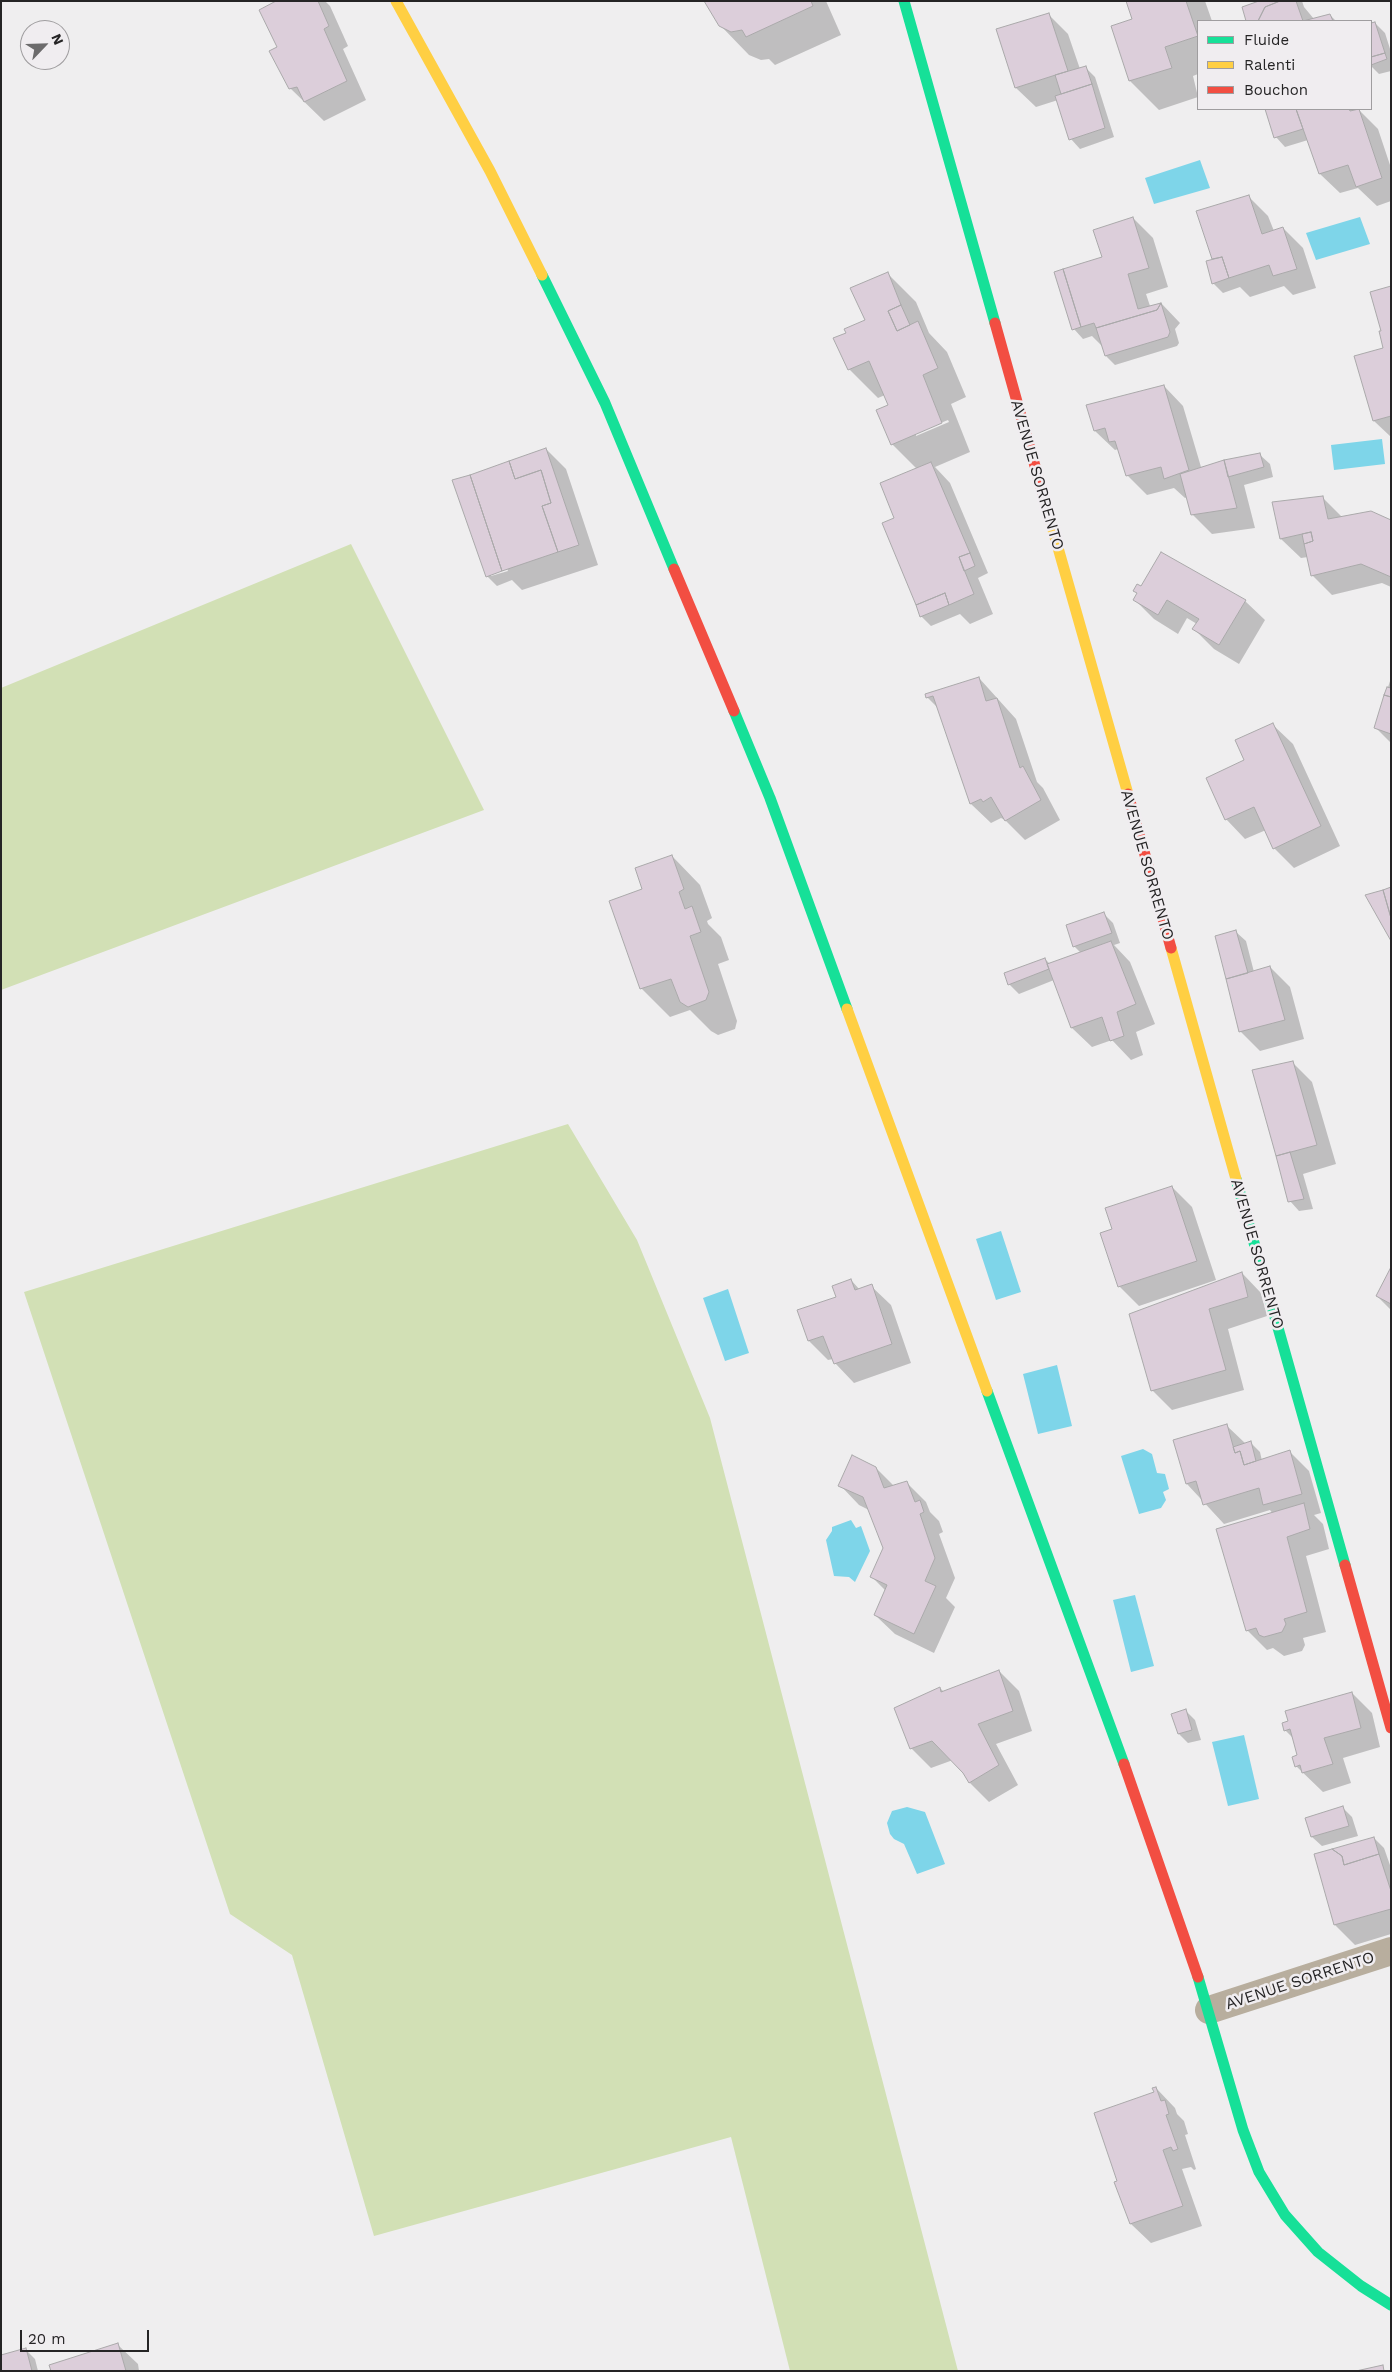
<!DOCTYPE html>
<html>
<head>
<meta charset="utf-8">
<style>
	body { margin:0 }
	#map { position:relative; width:1392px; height:2372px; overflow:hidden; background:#efeeef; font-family:"Work Sans",sans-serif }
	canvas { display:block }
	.frame { position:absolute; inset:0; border:2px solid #252425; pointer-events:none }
	.legend { position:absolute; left:1197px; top:20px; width:175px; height:90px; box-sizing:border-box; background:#f0edf0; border:1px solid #9f9d9f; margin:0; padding:6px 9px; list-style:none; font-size:15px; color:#252425 }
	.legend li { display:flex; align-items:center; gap:10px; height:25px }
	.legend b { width:25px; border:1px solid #9f9d9f }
	.north { position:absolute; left:20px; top:20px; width:50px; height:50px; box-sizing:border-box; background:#f0edf0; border:1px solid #9f9d9f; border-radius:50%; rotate:66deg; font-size:14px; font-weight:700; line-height:20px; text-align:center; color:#252425 }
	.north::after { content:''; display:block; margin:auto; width:18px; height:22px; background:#6c6b6c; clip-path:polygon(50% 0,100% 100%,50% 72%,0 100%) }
	.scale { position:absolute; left:20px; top:2330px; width:129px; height:22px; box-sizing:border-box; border:2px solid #252425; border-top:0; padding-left:6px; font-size:15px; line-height:18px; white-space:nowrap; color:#252425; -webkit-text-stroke:4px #f0edf0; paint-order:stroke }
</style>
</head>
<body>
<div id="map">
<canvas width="1392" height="2372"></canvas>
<div class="frame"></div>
<ul class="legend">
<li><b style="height:6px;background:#16e098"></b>Fluide</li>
<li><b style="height:6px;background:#ffcf43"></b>Ralenti</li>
<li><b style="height:6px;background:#f24e42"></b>Bouchon</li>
</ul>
<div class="north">N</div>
<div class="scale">20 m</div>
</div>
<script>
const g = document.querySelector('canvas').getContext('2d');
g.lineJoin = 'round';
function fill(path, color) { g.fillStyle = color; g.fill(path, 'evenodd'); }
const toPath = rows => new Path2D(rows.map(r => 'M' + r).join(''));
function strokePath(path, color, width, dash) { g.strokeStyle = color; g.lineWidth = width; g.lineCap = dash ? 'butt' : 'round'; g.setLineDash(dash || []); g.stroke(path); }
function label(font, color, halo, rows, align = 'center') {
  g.font = font + ' "Work Sans",sans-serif'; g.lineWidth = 5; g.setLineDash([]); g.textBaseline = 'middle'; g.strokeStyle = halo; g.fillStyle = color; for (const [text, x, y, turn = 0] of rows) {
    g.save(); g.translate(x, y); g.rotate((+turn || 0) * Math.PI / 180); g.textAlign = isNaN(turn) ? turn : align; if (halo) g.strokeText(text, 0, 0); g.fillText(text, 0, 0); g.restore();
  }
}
fill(toPath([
	[351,544,484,810,1,990,1,688],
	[568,1124,637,1240,710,1418,958,2371,790,2371,731,2137,374,2236,292,1955,230,1914,24,1292]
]), '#d2e0b5');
fill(toPath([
	[1200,160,1210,188,1154,204,1145,178],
	[1360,217,1370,244,1316,260,1306,233],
	[1382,439,1385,464,1334,470,1331,445],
	[1001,1231,1021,1292,996,1300,976,1239],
	[728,1289,749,1353,725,1361,703,1298],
	[1057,1365,1072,1426,1038,1434,1023,1374],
	[1143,1449,1152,1454,1157,1473,1165,1474,1169,1489,1163,1492,1166,1500,1161,1508,1139,1514,1121,1456],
	[851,1520,856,1528,861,1526,870,1551,855,1582,849,1577,834,1576,826,1540,832,1531,832,1527],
	[1135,1595,1154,1666,1131,1672,1113,1600],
	[1244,1735,1259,1799,1228,1806,1212,1742],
	[907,1807,925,1812,945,1864,917,1874,904,1844,894,1839,890,1834,887,1823,892,1811]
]), '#7ed5e9');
fill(toPath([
	[279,1,325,1,330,6,348,46,343,49,366,100,324,121,290,88,279,48],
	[706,1,826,1,841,35,775,65,769,59,761,60,749,55,720,25],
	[1128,1,1205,1,1212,21,1198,21,1198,74,1193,76,1198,97,1159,110,1130,81,1113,27,1134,20],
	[1263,1,1302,1,1304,7,1314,19,1330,15,1336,21,1247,21,1244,8],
	[1048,14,1068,34,1080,69,1085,67,1095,77,1114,137,1080,149,1071,139,1058,100,1036,107,1016,88],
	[1375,23,1385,33,1391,52,1391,71,1379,74,1371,66,1371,25],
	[1266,109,1359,110,1378,129,1391,168,1391,201,1377,206,1358,188,1340,193,1320,174,1308,140,1285,147,1276,137],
	[1248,196,1268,216,1274,231,1283,228,1303,248,1316,288,1293,295,1284,286,1250,297,1240,287,1223,293,1213,283,1213,259],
	[1133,218,1153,238,1168,287,1146,294,1150,306,1161,303,1180,323,1175,329,1179,343,1177,346,1115,365,1106,356,1102,346,1092,336,1083,339,1074,329,1104,258],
	[887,273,916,302,929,333,947,352,966,397,951,404,970,452,935,467,950,483,988,573,978,578,993,614,970,624,960,614,931,626,921,616,895,519,917,469,892,444,890,406,885,395,878,398,849,369,848,334,867,320],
	[948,420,949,422,916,436,916,433],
	[1391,287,1391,437,1374,421,1356,357,1385,348,1383,332],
	[1164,386,1183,406,1201,467,1260,455,1270,464,1273,477,1244,485,1255,528,1212,534,1192,514,1187,497,1185,498,1174,488,1147,495,1127,475,1118,449,1115,450,1095,431],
	[546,449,566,469,598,565,522,590,512,580,497,586,487,576],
	[507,568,508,571,491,576,491,574],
	[1322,497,1343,518,1391,521,1391,587,1382,583,1332,595,1312,575,1308,557,1301,558,1281,539,1274,503],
	[1142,588,1245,601,1265,620,1239,664,1214,649,1194,629,1197,624,1187,618,1178,634,1154,619,1135,600],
	[979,678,1016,719,1037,782,1043,788,1060,820,1025,840,1005,820,1001,818,991,823,971,804,939,709,927,697],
	[1391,678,1391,743,1375,727],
	[1273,725,1293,744,1340,846,1294,868,1274,848,1266,830,1245,839,1226,819,1245,761],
	[672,856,700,885,712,918,707,921,708,924,721,937,729,960,718,964,737,1021,735,1029,718,1035,711,1031,690,1010,670,1017,641,988,643,890],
	[1103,913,1113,923,1120,943,1114,945,1130,962,1155,1024,1136,1032,1143,1055,1131,1060,1112,1040,1092,1047,1072,1028,1054,980,1019,994,1009,984,1045,959,1050,964,1081,953,1074,946],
	[1236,932,1246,941,1254,972,1270,967,1290,987,1304,1039,1260,1051,1240,1031],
	[1292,1062,1312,1082,1336,1164,1303,1174,1313,1209,1299,1211,1290,1201,1253,1071],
	[1172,1187,1192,1207,1216,1280,1139,1306,1119,1286,1113,1230],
	[1391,1269,1391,1310,1377,1296],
	[1242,1273,1261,1293,1267,1316,1228,1329,1244,1390,1172,1410,1152,1390,1131,1315],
	[851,1280,860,1290,871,1286,891,1305,911,1363,854,1383,835,1363,833,1359,828,1360,809,1341],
	[1226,1425,1246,1444,1251,1443,1260,1452,1262,1461,1290,1452,1309,1471,1321,1513,1314,1515,1323,1524,1329,1549,1306,1556,1326,1632,1303,1638,1305,1645,1302,1651,1284,1656,1273,1648,1267,1650,1247,1630,1273,1514,1270,1510,1224,1524,1187,1484,1174,1441],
	[876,1468,894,1486,906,1482,926,1502,930,1512,939,1521,943,1532,939,1534,955,1578,946,1598,955,1607,934,1653,895,1634,875,1615,886,1591,872,1577,884,1548,869,1510,859,1505,840,1485],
	[999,1671,1019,1691,1032,1731,996,1744,1018,1785,989,1802,970,1783,964,1772,953,1760,931,1768,911,1748,940,1688,944,1692],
	[1352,1693,1372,1713,1380,1747,1343,1758,1351,1783,1323,1792,1296,1766,1299,1756,1294,1739,1285,1730],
	[1186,1711,1195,1720,1201,1740,1188,1743,1179,1734],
	[1342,1807,1352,1817,1358,1836,1322,1846,1312,1837],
	[1374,1838,1384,1848,1391,1868,1391,1934,1355,1945,1335,1925,1316,1855],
	[1156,2088,1175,2108,1177,2114,1184,2121,1188,2134,1185,2135,1196,2169,1194,2170,1191,2167,1182,2169,1202,2226,1151,2243,1131,2224,1116,2183,1119,2182],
	[118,2345,138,2364,139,2371,53,2371],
	[25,2349,35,2359,38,2371,1,2371]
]), '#0003');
const building = toPath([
	[276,1,318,1,329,26,324,29,347,81,304,102,297,87,289,89,269,51,277,47,259,10,276,1],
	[704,1,811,1,813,6,746,37,742,30,731,32,719,26,704,1],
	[1126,1,1186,1,1198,36,1165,47,1172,68,1129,81,1111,26,1132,19,1126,1],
	[1259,1,1280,1,1265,7,1258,21,1246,21,1242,7,1259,1],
	[1280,1,1296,1,1303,21,1330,14,1333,21,1258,21,1265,7,1280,1],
	[1049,13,1068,71,1015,88,996,29,1049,13],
	[1375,22,1385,53,1371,57,1371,23,1375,22],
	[1385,53,1387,59,1371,65,1371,57,1385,53],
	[1086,66,1092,84,1061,94,1055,75,1086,66],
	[1092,84,1105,128,1069,140,1055,96,1092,84],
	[1265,109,1296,109,1303,129,1274,138,1265,109],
	[1296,109,1349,109,1350,111,1359,109,1382,178,1356,187,1348,165,1319,174,1296,109],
	[1249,195,1262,234,1283,227,1297,269,1273,276,1269,265,1229,278,1222,257,1212,259,1196,211,1249,195],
	[1133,217,1149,268,1128,274,1138,309,1161,303,1157,310,1096,328,1094,323,1081,327,1063,269,1102,257,1093,230,1133,217],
	[1222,257,1229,278,1212,284,1206,261,1222,257],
	[1063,269,1081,327,1072,330,1054,272,1063,269],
	[888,272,901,305,888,311,897,331,918,321,938,368,923,375,942,423,891,445,876,410,888,405,869,361,848,370,833,338,846,333,844,329,865,320,850,288,888,272],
	[1391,286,1391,416,1373,421,1354,356,1383,348,1379,331,1381,331,1370,292,1391,286],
	[1161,303,1170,332,1168,337,1105,356,1096,328,1157,310,1161,303],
	[901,305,910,325,897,331,888,311,901,305],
	[1164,385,1189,470,1164,479,1161,467,1126,476,1115,441,1109,442,1105,428,1094,431,1086,405,1164,385],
	[546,448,579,545,558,552,542,506,551,503,541,470,515,479,509,461,546,448],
	[1260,453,1264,467,1228,477,1224,460,1260,453],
	[1224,460,1237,508,1191,515,1180,474,1224,460],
	[509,461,515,479,541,470,551,503,542,506,558,552,502,571,470,475,509,461],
	[931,462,970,553,959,557,974,594,949,605,945,593,916,605,882,523,894,518,880,483,931,462],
	[470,475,502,571,486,577,452,480,470,475],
	[1323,496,1328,519,1371,511,1391,520,1391,577,1361,564,1311,576,1304,544,1313,541,1311,532,1280,539,1272,502,1323,496],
	[1311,532,1313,541,1304,544,1302,534,1311,532],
	[1161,552,1246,600,1219,645,1192,629,1199,619,1167,600,1158,615,1133,600,1137,593,1133,591,1137,584,1141,586,1161,552],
	[970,553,975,566,964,571,959,557,970,553],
	[945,593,949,605,920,617,916,605,945,593],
	[979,677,986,701,997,698,1020,768,1023,766,1041,800,1005,821,991,797,983,802,981,799,970,804,933,696,926,698,925,694,979,677],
	[1387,687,1391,688,1391,697,1384,695,1387,687],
	[1384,695,1391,697,1391,734,1374,728,1384,695],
	[1273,723,1321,826,1273,849,1254,807,1225,820,1206,778,1244,760,1235,740,1273,723],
	[672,855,684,889,679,892,685,909,692,906,701,932,690,936,709,992,706,1000,688,1007,680,1002,671,979,640,989,609,901,642,889,635,868,672,855],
	[1391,887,1391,918,1383,890,1391,887],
	[1383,890,1391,918,1391,941,1365,895,1383,890],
	[1104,912,1112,933,1073,947,1066,925,1104,912],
	[1236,930,1248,973,1226,979,1215,936,1236,930],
	[1111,941,1136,1004,1117,1012,1124,1036,1110,1041,1102,1017,1071,1028,1047,964,1111,941],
	[1045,958,1049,969,1008,985,1004,973,1045,958],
	[1270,966,1285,1020,1239,1032,1226,979,1270,966],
	[1293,1061,1317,1145,1276,1156,1252,1070,1293,1061],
	[1290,1152,1304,1199,1288,1202,1276,1156,1290,1152],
	[1172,1186,1197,1261,1118,1287,1100,1233,1112,1229,1105,1208,1172,1186],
	[1391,1267,1391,1304,1376,1296,1391,1267],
	[1242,1272,1248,1297,1209,1309,1226,1370,1151,1391,1129,1314,1242,1272],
	[851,1279,855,1290,872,1284,892,1344,834,1364,823,1336,808,1341,797,1310,836,1297,832,1286,851,1279],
	[1227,1424,1235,1453,1240,1451,1244,1465,1290,1450,1302,1494,1263,1505,1259,1488,1203,1505,1196,1481,1186,1484,1173,1440,1227,1424],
	[1251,1441,1256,1461,1244,1465,1240,1451,1235,1453,1233,1447,1251,1441],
	[852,1455,876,1467,884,1488,907,1481,915,1502,920,1500,924,1512,920,1514,935,1558,925,1581,936,1586,914,1634,874,1615,887,1585,870,1577,883,1548,863,1497,838,1486,852,1455],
	[1304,1503,1310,1529,1287,1537,1307,1612,1284,1619,1286,1624,1282,1632,1264,1637,1259,1635,1256,1628,1246,1631,1216,1529,1304,1503],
	[999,1670,1013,1711,978,1724,999,1765,969,1783,963,1773,932,1741,910,1749,894,1708,940,1687,941,1692,999,1670],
	[1352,1692,1361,1728,1324,1738,1333,1764,1302,1773,1300,1765,1295,1767,1292,1757,1297,1755,1290,1729,1284,1731,1282,1723,1288,1721,1285,1711,1352,1692],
	[1186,1709,1192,1730,1178,1734,1171,1714,1186,1709],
	[1343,1806,1349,1826,1311,1837,1305,1818,1343,1806],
	[1374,1837,1379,1854,1344,1865,1342,1856,1332,1849,1374,1837],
	[1332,1849,1342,1856,1344,1865,1379,1854,1391,1891,1391,1909,1334,1925,1314,1854,1332,1849],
	[1156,2087,1161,2101,1165,2100,1169,2114,1166,2115,1178,2149,1173,2151,1171,2147,1163,2150,1183,2206,1130,2224,1114,2182,1117,2181,1094,2113,1154,2092,1152,2088,1156,2087],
	[118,2343,126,2371,51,2371,49,2365,118,2343],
	[26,2348,32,2371,1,2371,1,2355,26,2348],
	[1383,2365,1384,2371,1356,2371,1383,2365]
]);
fill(building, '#dcceda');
strokePath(building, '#aaa9aa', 1);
strokePath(toPath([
	[1209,2010,1391,1951]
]), '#b8ae9e', 28);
strokePath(toPath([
	[904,1,995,323],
	[542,275,605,403,674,569],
	[734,711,770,798,847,1009],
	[1236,1179,1345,1565],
	[987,1391,1124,1764],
	[1198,1977,1243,2130,1259,2172,1285,2215,1318,2252,1361,2286,1391,2305]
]), '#16e098', 11);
strokePath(toPath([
	[396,1,490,171,542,275],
	[1047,509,1128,794],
	[1171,948,1236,1179],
	[847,1009,987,1391]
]), '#ffcf43', 11);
strokePath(toPath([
	[995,323,1047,509],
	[674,569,734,711],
	[1128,794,1171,948],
	[1345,1565,1391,1728],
	[1124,1764,1198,1977]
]), '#f24e42', 11);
label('16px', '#252425', '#f0edf0', [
	["AVENUE SORRENTO",1037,475,74],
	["AVENUE SORRENTO",1147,865,74],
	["AVENUE SORRENTO",1257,1254,74],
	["AVENUE SORRENTO",1300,1981,-18]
]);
</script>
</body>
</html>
